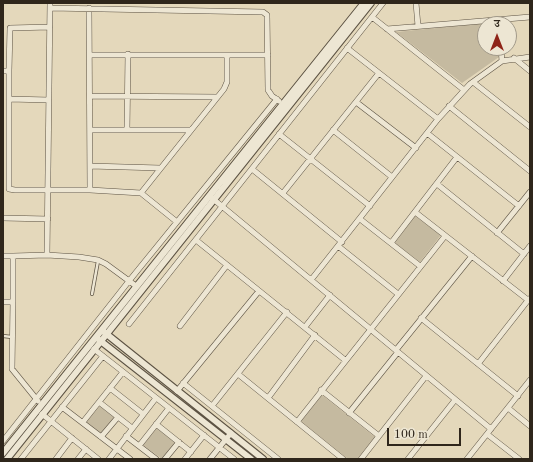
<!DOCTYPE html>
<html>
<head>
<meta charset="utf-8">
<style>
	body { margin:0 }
	#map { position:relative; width:533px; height:462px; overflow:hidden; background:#e4d8bb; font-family:"Old Standard TT","Noto Serif Devanagari",serif }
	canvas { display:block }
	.frame { position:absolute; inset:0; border:4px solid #2f261b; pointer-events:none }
	.north { position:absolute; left:477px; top:16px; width:40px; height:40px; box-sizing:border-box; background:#ede6d3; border:1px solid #a19989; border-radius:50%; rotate:0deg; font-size:11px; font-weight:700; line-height:16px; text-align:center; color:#2f261b }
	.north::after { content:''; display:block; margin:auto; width:14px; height:18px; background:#8f2418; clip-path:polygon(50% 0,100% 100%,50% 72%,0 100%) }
	.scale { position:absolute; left:387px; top:428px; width:74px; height:18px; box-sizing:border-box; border:2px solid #2f261b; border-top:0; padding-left:5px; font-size:12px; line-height:14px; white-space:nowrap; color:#2f261b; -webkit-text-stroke:3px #ede6d3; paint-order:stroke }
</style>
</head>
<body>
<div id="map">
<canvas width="533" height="462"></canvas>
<div class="frame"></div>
<div class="north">उ</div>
<div class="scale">100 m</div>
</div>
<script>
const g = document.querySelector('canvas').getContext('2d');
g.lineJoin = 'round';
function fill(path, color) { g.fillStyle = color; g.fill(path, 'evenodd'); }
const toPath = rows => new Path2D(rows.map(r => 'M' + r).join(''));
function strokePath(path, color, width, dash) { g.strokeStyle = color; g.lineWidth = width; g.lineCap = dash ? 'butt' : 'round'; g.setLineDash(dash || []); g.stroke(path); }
fill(toPath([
	[495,22,496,24,485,24,485,48,498,48,499,57,462,83,396,32],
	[415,216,441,235,420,262,395,243],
	[322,395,375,437,357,459,348,459,301,421],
	[100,406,114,417,101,434,86,422],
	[157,428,175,442,162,459,143,445]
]), '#c5baa0');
const service = toPath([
	[92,294,98,261],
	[3,336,12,337]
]);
const minor = toPath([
	[50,3,47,255,79,257,98,260,106,264,136,286],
	[416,3,418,26],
	[50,8,263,12,267,15,268,90,272,96,279,101],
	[89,8,90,190],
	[372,17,464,90],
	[387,29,530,17],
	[347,48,438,119],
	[501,48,502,61],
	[90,55,268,55],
	[514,58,530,71],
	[3,71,9,71,10,28,50,27],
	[9,71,9,189,15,190,90,190,141,193,177,222],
	[473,82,530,127],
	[90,96,217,97],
	[9,99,49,100],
	[356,102,416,148],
	[449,106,530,171],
	[90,130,190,130],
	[127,130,128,54],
	[333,130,392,177],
	[427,133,519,206],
	[279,134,370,206],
	[90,166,160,168],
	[252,169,342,242],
	[437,184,524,254],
	[141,193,224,89,227,82,227,55],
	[283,193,379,73],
	[212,198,491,429],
	[415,212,528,300],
	[3,218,48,219],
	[360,219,420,266],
	[497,233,530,192],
	[196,240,345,360],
	[391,243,457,157],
	[338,246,398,294],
	[3,256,13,256],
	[311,280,438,119,470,84,502,61,530,57],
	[503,281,530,246],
	[3,302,13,302,12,369,38,401],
	[13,302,13,256,47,255],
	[421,318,518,396],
	[129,324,383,3],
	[180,326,227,265],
	[305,327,330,295],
	[94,349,234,459],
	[396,350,472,256],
	[478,364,529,299],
	[238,374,343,459],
	[183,383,278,459],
	[110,388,143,414],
	[321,390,379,436],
	[177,391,259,291],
	[268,398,315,335],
	[99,402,132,428],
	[212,406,287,312],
	[62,407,130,459],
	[508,408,530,426],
	[349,413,398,352],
	[42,414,98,459],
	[83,422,123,372],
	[297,422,445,236],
	[156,424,191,452],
	[487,434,519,459],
	[126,436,156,459],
	[101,437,118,417],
	[3,441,129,281,277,99],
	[139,446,169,408],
	[21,459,103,356],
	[56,459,72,438],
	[78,459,86,449],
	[109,459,156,398],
	[165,459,179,442],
	[185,459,204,435],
	[210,459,231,433],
	[361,459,426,376],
	[408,459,455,400],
	[467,459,530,380]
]);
const tertiary = toPath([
	[104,332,263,459],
	[98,339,251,459],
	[3,453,364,3],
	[7,459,371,3]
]);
strokePath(service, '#5c5243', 4);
strokePath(minor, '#5c5243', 6);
strokePath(tertiary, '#5c5243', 8);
strokePath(service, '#ede6d3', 2.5);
strokePath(minor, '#ede6d3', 5);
strokePath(tertiary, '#ede6d3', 6);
</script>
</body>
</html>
